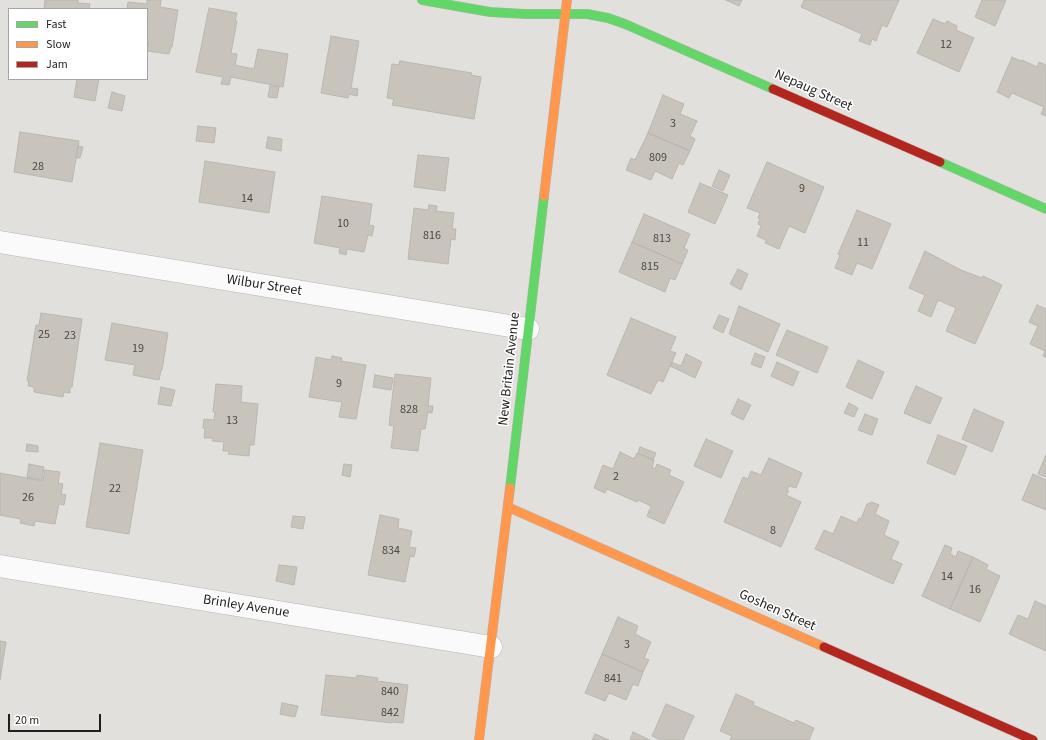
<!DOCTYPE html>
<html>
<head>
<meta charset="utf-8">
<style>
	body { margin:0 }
	#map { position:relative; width:1046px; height:740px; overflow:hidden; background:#e2e0dd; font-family:"Source Sans 3",sans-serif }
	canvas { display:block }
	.legend { position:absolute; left:8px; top:8px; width:140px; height:72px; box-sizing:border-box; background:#fff; border:1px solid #a6a5a5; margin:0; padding:5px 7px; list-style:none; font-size:12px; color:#201f1d }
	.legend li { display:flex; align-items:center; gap:8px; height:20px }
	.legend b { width:20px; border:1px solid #a6a5a5 }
	.scale { position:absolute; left:8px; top:714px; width:93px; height:18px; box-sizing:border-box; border:2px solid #201f1d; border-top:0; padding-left:5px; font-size:12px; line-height:14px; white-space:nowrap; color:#201f1d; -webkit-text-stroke:3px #fff; paint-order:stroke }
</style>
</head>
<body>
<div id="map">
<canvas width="1046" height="740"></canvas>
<ul class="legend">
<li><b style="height:5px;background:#63d668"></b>Fast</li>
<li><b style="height:5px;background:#ff974d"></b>Slow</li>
<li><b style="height:5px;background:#b3261e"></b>Jam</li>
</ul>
<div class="scale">20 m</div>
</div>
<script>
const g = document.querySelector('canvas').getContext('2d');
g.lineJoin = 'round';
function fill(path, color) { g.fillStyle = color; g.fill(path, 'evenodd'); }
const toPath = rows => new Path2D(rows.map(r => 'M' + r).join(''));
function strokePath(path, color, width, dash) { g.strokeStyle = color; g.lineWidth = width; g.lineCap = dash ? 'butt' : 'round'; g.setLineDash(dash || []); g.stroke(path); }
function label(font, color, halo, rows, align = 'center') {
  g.font = font + ' "Source Sans 3",sans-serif'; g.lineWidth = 3; g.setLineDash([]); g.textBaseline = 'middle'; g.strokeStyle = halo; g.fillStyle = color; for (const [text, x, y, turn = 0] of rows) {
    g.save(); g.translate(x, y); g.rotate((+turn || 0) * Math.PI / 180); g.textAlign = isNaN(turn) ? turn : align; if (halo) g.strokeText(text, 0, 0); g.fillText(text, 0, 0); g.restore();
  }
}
const building = toPath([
	[45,0,78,0,78,3,90,4,89,9,44,9,45,0],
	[147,0,161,0,160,7,178,10,172,47,171,47,169,54,147,51,149,43,147,43,147,9,127,9,128,2,147,4,147,0],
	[726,0,742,0,739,6,726,0],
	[804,0,899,0,887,27,882,25,876,41,872,39,870,45,859,41,862,34,801,7,804,0],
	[982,0,1006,0,995,26,975,17,982,0],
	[209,8,237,13,235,21,237,21,231,53,237,54,235,65,254,69,258,49,288,54,283,87,231,77,229,85,221,84,223,77,196,72,209,8],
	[933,19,945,24,947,21,957,26,956,30,974,38,959,72,917,53,933,19],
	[331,36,359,41,351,88,358,89,357,96,349,94,348,98,321,93,331,36],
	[1012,57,1021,61,1022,60,1037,67,1039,62,1046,65,1046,116,1041,114,1044,107,1012,93,1009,98,997,92,1012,57],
	[400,61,472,73,471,75,481,77,474,119,392,105,394,99,387,98,392,64,399,65,400,61],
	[77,79,99,79,95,101,74,97,77,79],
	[270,86,279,87,277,98,268,97,270,86],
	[112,92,125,96,122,111,108,108,112,92],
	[663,95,684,104,680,114,697,121,690,136,695,139,690,151,648,133,663,95],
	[198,126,216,128,214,143,196,141,198,126],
	[20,132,79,141,72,182,14,172,20,132],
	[648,133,690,151,683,165,679,163,672,179,655,171,651,180,626,170,631,158,635,160,648,133],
	[268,137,282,139,281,151,266,148,268,137],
	[78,146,83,147,80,158,76,158,78,146],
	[418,155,449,158,445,191,414,187,418,155],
	[205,161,275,172,269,213,199,202,205,161],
	[767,162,824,187,805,233,789,226,779,249,765,243,766,240,757,236,761,226,758,224,760,219,758,218,760,213,747,208,767,162],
	[719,170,730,175,723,191,712,186,719,170],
	[700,183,728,195,715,224,688,212,700,183],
	[322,196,372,204,369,225,374,226,372,236,368,235,364,252,347,249,346,255,339,253,340,248,314,243,322,196],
	[429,205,437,206,436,211,454,213,452,229,456,229,455,240,451,239,448,264,408,259,414,208,428,210,429,205],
	[857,210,891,224,872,269,857,263,852,275,835,268,840,255,838,254,857,210],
	[644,214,690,234,684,248,688,250,682,264,632,242,644,214],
	[632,242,682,264,675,280,670,278,665,292,619,272,632,242],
	[925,251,961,270,982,278,983,276,1002,285,975,344,946,331,956,308,938,300,931,317,918,311,925,295,909,288,925,251],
	[738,269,748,274,741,290,730,284,738,269],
	[1037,305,1046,309,1046,357,1043,356,1045,351,1030,344,1038,326,1029,322,1037,305],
	[739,306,780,324,768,352,729,334,739,306],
	[41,313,82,319,72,387,70,387,70,393,64,392,63,397,34,392,34,387,28,386,29,381,27,381,36,325,39,325,41,313],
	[719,315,729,319,723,333,713,328,719,315],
	[631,318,676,337,670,351,676,353,663,382,658,380,651,394,607,375,631,318],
	[112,323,168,333,162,370,161,370,159,380,133,375,135,365,105,360,112,323],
	[787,330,828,347,817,373,776,355,787,330],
	[755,353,765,357,761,368,751,364,755,353],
	[686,354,702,362,695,378,670,366,671,362,681,366,686,354],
	[332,356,342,358,341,361,366,365,356,419,339,417,342,402,309,397,316,357,331,360,332,356],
	[858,360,884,372,872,399,846,387,858,360],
	[777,362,799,372,793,386,771,376,777,362],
	[395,374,431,378,428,406,433,406,432,413,428,412,425,429,421,429,418,451,391,448,394,426,389,425,395,374],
	[375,375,393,378,391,390,373,387,375,375],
	[216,384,242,386,241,402,258,404,254,445,250,445,249,456,228,454,229,451,223,451,224,442,212,441,213,438,204,438,205,429,203,428,204,419,214,420,215,412,213,412,216,384],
	[916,386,942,398,930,424,904,413,916,386],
	[161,387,175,390,171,406,158,404,161,387],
	[738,399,751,405,743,420,731,414,738,399],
	[849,403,858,408,854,417,844,413,849,403],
	[974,409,1004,422,992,452,962,439,974,409],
	[865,414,878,419,872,435,858,430,865,414],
	[938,435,967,446,955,475,927,463,938,435],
	[706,439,733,451,721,478,694,466,706,439],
	[100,443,143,450,129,534,86,527,100,443],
	[27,444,38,446,38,452,26,451,27,444],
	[640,447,656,453,653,460,638,453,640,447],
	[620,452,634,459,637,453,653,460,654,460,652,468,655,469,657,464,671,470,669,475,684,482,664,524,647,516,651,506,638,500,637,502,607,489,605,493,594,488,603,465,613,469,620,452],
	[1046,455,1046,477,1038,474,1046,455],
	[769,458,802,473,796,488,789,486,787,490,789,491,786,495,801,502,781,547,724,522,743,477,748,479,751,471,761,475,769,458],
	[29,464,44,467,42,480,27,477,29,464],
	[344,464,352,465,350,477,342,475,344,464],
	[45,470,60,472,58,483,63,484,61,494,66,495,64,505,59,504,55,524,35,521,34,526,20,523,21,519,0,515,0,473,43,481,45,470],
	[1033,474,1046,480,1046,510,1022,500,1033,474],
	[872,502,879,505,875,514,889,521,884,535,899,542,891,559,902,564,893,584,815,549,824,530,833,534,841,516,857,523,859,518,861,519,867,504,872,502],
	[380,515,399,519,398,528,412,531,409,547,416,548,414,557,410,556,405,582,368,575,380,515],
	[293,516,305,517,303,529,291,527,293,516],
	[945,545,952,548,950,554,956,557,958,551,973,557,950,609,922,596,945,545],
	[973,557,988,565,986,569,1000,576,980,622,950,609,973,557],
	[279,565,297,567,294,585,276,581,279,565],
	[1035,601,1046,606,1046,651,1009,634,1018,615,1028,619,1035,601],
	[618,617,638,626,635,634,651,642,644,658,649,660,643,672,602,654,618,617],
	[0,641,6,642,0,680,0,641],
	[602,654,643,672,638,686,633,684,626,700,609,693,605,701,585,693,602,654],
	[326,675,356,678,357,675,378,678,377,681,408,685,403,723,392,722,392,723,321,715,326,675],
	[736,694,754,702,753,705,794,723,796,720,814,728,809,740,730,740,732,736,720,731,736,694],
	[282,703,298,706,295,717,280,714,282,703],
	[666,704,694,716,683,740,661,740,652,736,666,704],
	[633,732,650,740,630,740,633,732],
	[595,734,609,740,592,740,595,734]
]);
fill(building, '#c9c4bb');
strokePath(building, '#b8b6b4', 1);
const street = toPath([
	[0,242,528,329],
	[0,566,491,647]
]);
const fast = toPath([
	[422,0,490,12,525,14,587,14,608,18,625,24,773,89],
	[940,162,1046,209],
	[510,488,544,196]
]);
const slow = toPath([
	[544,196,567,0],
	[508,507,824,647],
	[479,740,510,488]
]);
const jam = toPath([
	[773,89,940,162],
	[824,647,1033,740]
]);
strokePath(street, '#b4b3b1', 23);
strokePath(fast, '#b4b3b1', 10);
strokePath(slow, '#b4b3b1', 10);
strokePath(jam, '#b4b3b1', 10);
strokePath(street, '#fbfafa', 22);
strokePath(fast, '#63d668', 9);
strokePath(slow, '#ff974d', 9);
strokePath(jam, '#b3261e', 9);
label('12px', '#4a4844', null, [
	["12",946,45],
	["3",673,124],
	["809",658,158],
	["28",38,167],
	["9",802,189],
	["14",247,199],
	["10",343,224],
	["816",432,236],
	["813",662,239],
	["11",863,243],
	["815",650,267],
	["25",44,335],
	["23",70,336],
	["19",138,349],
	["9",339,384],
	["828",409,410],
	["13",232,421],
	["2",616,477],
	["22",115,489],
	["26",28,498],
	["8",773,531],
	["834",391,551],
	["14",947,577],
	["16",975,590],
	["3",627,645],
	["841",613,679],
	["840",390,692],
	["842",390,713]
]);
label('14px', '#201f1d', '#fff', [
	["Nepaug Street",813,91,24],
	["Wilbur Street",264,286,9],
	["New Britain Avenue",510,369,-84],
	["Brinley Avenue",246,607,9],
	["Goshen Street",777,611,24]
]);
</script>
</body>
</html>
